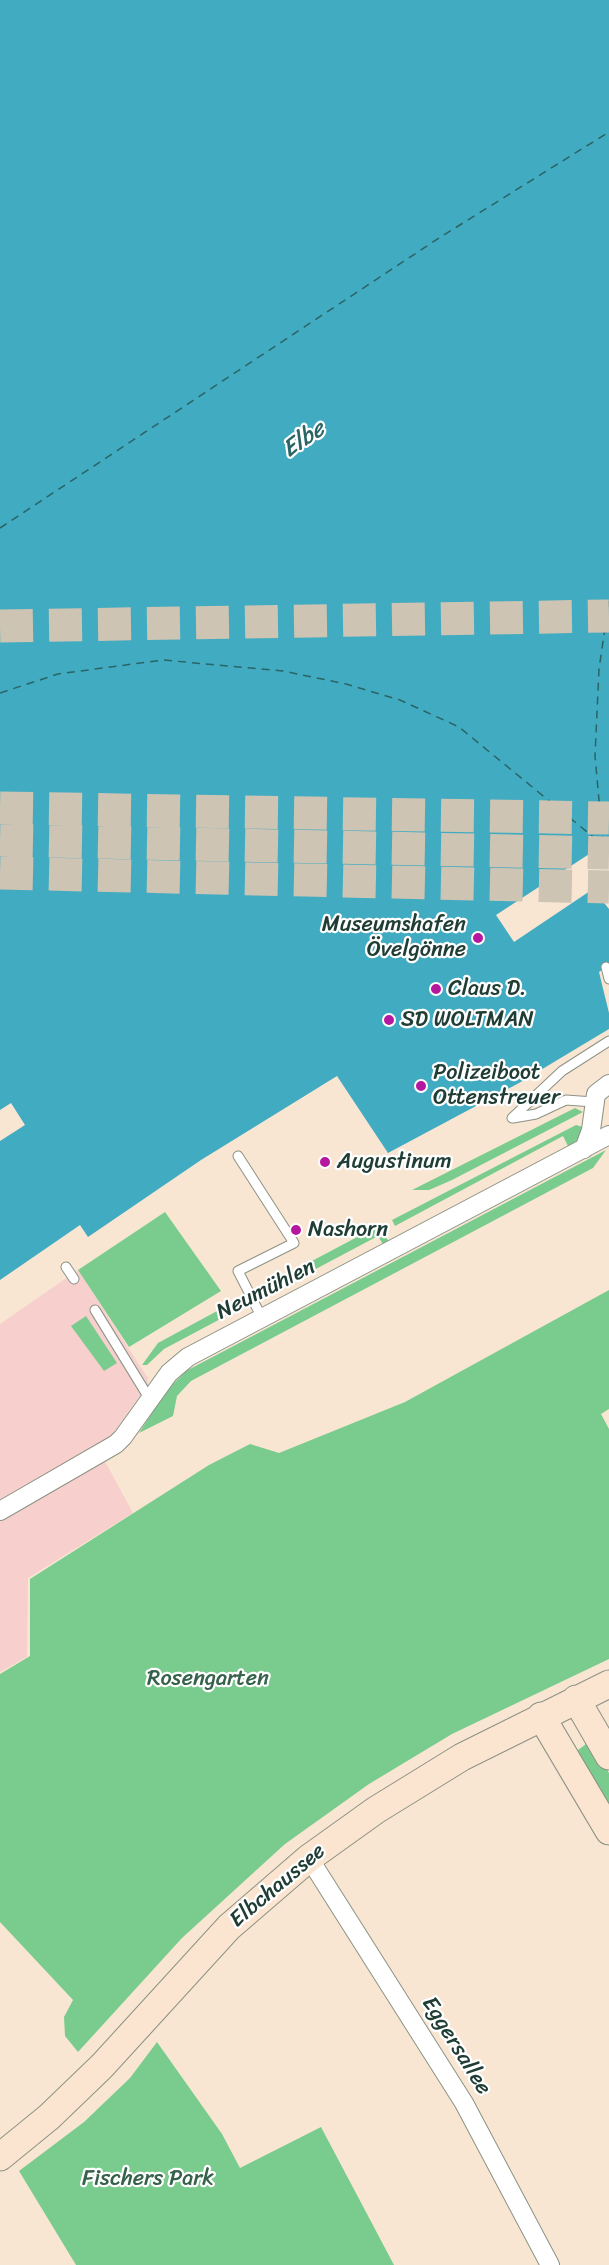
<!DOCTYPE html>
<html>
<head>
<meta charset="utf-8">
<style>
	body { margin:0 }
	canvas { display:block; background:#f8e6d3 }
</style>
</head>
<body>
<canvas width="609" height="2265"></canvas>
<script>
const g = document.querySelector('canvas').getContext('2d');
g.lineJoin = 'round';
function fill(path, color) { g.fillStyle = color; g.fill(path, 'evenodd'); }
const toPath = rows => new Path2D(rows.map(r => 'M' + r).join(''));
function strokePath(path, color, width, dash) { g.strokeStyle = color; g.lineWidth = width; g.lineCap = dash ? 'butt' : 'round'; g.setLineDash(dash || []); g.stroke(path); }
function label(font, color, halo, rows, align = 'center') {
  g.font = font + ' Sriracha,sans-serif'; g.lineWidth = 4.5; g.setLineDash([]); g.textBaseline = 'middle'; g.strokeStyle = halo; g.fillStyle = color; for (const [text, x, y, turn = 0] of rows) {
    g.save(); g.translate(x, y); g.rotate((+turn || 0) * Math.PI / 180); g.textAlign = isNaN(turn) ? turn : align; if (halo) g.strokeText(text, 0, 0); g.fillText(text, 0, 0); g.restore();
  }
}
fill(toPath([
	[78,1270,148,1378,148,1384,100,1452,133,1513,28,1578,27,1657,0,1672,0,1324]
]), '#f7d0ce');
fill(toPath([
	[575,1108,583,1112,452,1180,429,1190,412,1190],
	[576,1125,583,1127,580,1137,569,1148,563,1136,395,1226,392,1220],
	[606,1150,593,1168,191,1381,177,1396,173,1416,139,1433,167,1390,186,1371],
	[165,1212,221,1291,129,1347,78,1270],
	[378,1226,390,1243,384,1246,378,1236,263,1297,259,1289],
	[609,1290,609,1409,601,1414,609,1429,609,1659,452,1734,369,1784,285,1844,182,1938,78,2052,65,2036,64,2017,73,2000,0,1922,0,1674,30,1656,30,1579,209,1465,250,1444,279,1453,405,1402],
	[241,1298,243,1307,164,1349,147,1365,142,1365,158,1343],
	[86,1316,117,1363,104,1371,71,1326],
	[590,1741,609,1773,609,1813,574,1753],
	[157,2042,222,2134,240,2168,321,2127,394,2265,76,2265,19,2171,84,2122,130,2078]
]), '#79cc8e');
fill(toPath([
	[0,0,609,0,609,965,599,972,609,1013,609,1029,519,1083,388,1153,337,1076,201,1160,88,1237,80,1225,0,1280]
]), '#41abc1');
fill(toPath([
	[609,841,609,909,593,889,514,942,496,915],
	[11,1103,25,1125,0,1141,0,1110]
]), '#f8e6d3');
strokePath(toPath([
	[0,528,439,238,609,132],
	[0,693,58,674,163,660,283,671,346,684,400,700,459,727,603,845],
	[603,844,595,756,599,669,609,601]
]), '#2b6465', 1.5, [8, 6]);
strokePath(toPath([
	[0,626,609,616],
	[0,808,609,818],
	[0,840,609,853],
	[0,873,609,887]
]), '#cdc4b3', 33, [33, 16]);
const lane = toPath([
	[606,967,609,979],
	[512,1118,562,1071,609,1041],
	[513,1118,536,1114,566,1100,594,1102],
	[238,1156,294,1243,238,1271,262,1318],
	[66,1267,74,1279],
	[95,1310,149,1398]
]);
const street = toPath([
	[584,1149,591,1130,596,1094,609,1084],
	[0,1511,116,1444,123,1437,169,1373,188,1357,609,1135],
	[309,1858,464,2103,550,2265]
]);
const secondary = toPath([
	[576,1699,609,1756],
	[541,1716,609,1831],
	[0,2157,49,2117,102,2066,229,1927,309,1858,376,1810,462,1757,609,1684]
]);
strokePath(lane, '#8c9284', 11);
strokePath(street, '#8c9284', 20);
strokePath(secondary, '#8c9284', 29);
strokePath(lane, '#fff', 9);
strokePath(street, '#fff', 18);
strokePath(secondary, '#fce5d0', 27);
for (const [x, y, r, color] of [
	[478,938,6,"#b5179e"],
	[436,989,6,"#b5179e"],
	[389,1020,6,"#b5179e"],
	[421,1086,6,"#b5179e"],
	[325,1162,6,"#b5179e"],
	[296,1230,6,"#b5179e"]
]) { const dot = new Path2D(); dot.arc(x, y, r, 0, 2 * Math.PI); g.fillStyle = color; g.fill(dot); strokePath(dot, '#fff', 2); }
label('22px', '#1f3d34', '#fff', [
	["Museumshafen",466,925,"right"],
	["Övelgönne",466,950,"right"],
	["Claus D.",448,989],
	["SD WOLTMAN",401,1020],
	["Polizeiboot",433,1073],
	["Ottenstreuer",433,1098],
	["Augustinum",337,1162],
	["Nashorn",308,1230]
], 'left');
label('22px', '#1f3d34', '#fff', [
	["Neumühlen",266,1290,-27],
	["Elbchaussee",278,1886,-40],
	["Eggersallee",456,2046,58]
]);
label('22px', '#36614a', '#fff', [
	["Rosengarten",208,1679],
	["Fischers Park",148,2179]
]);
label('italic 24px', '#2b6465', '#fff', [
	["Elbe",304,440,-34]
]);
</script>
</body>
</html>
